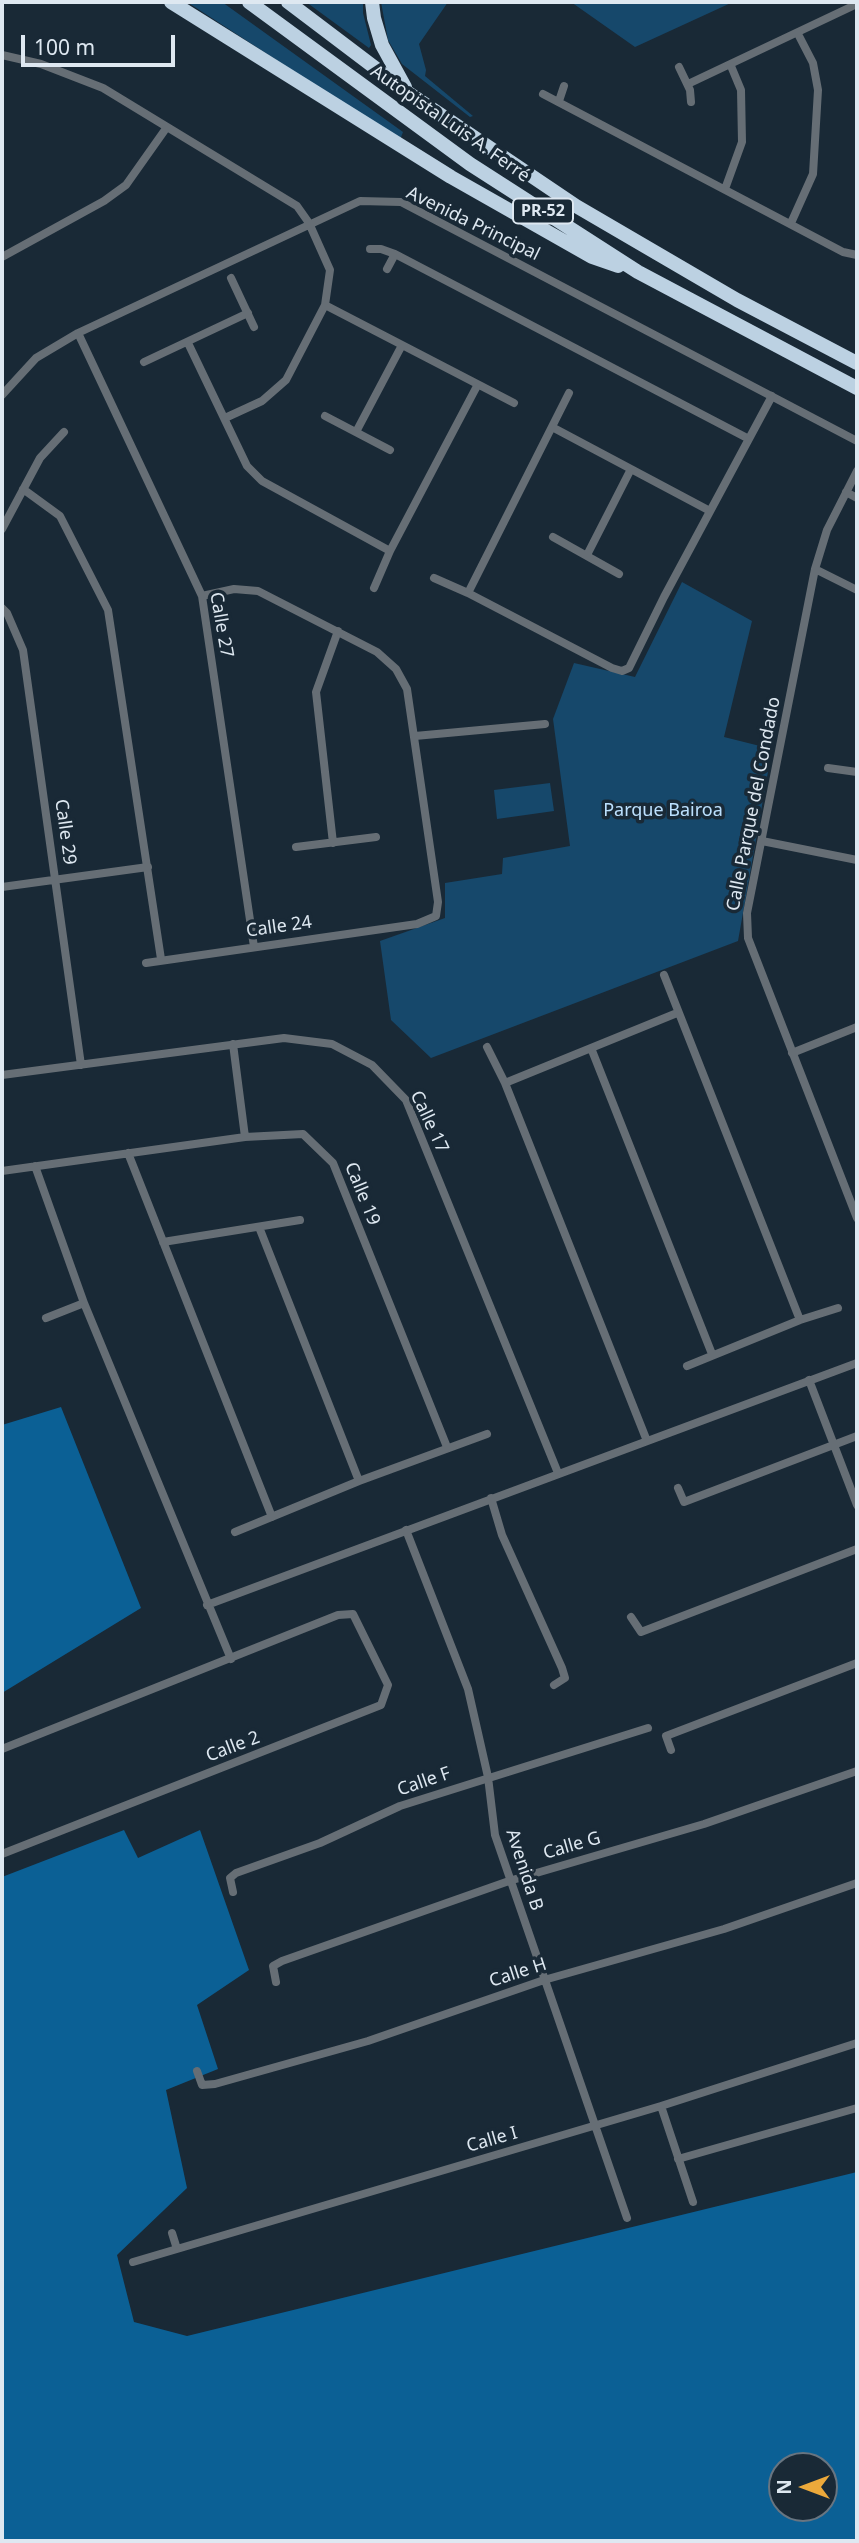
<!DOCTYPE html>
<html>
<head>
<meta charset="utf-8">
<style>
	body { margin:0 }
	#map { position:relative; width:859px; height:2543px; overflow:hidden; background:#192936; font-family:"Noto Sans",sans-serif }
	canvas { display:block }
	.frame { position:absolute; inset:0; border:4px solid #dee8f1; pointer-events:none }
	.north { position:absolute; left:768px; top:2452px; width:70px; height:70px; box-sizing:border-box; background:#192936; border:2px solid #687581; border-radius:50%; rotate:270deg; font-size:19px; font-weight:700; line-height:28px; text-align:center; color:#dee8f1 }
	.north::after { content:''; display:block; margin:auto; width:24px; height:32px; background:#eca93b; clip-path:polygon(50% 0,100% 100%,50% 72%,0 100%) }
	.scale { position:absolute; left:21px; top:35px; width:154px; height:32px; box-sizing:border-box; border:4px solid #dee8f1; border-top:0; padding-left:9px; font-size:21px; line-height:24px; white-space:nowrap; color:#dee8f1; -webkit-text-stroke:5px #192936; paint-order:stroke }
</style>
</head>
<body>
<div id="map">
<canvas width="859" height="2543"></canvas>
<div class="frame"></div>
<div class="north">N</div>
<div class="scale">100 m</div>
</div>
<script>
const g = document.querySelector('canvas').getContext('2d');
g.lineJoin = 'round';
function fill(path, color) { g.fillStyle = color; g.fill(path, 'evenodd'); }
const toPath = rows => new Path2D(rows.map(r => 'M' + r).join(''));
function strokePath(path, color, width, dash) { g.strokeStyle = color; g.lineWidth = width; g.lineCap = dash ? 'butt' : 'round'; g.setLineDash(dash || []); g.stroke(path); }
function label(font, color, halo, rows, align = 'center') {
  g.font = font + ' "Noto Sans",sans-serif'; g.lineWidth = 7; g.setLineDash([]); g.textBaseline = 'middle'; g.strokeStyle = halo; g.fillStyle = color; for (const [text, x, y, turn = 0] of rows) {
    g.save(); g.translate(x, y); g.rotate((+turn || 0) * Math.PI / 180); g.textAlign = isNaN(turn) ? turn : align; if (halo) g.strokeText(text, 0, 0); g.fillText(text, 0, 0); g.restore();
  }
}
fill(toPath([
	[187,2,222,2,403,132,400,140],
	[306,2,363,2,363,13,371,45,369,48],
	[381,2,448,2,419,44,426,70,425,76,473,116,470,117,402,64,388,40],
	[571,2,733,2,635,47],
	[682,582,752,621,724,737,772,749,738,941,431,1058,391,1020,380,941,445,918,445,883,502,874,503,858,570,846,553,719,574,663,635,677],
	[550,783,554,811,497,819,494,790]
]), '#16486b');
fill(toPath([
	[61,1407,141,1608,2,1693,2,1425],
	[124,1830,138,1858,200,1830,249,1970,197,2005,218,2069,166,2090,187,2188,117,2255,134,2322,187,2336,857,2172,857,2541,2,2541,2,1877],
	[782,2466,824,2466,824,2508,782,2508]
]), '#0b6095');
strokePath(toPath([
	[2,55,41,64,103,88,297,206,309,223,330,270,325,305,286,380,262,401,225,418],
	[679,67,690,90,691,102],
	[688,84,857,4],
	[543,94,843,252,857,255],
	[559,101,564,86],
	[725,189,742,142,741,90,731,66],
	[791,223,813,174,818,90,813,63,798,34],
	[370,249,381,249,395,254,749,439],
	[2,257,104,201,126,185,167,127],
	[387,269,395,254],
	[231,278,254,327],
	[325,305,514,403],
	[78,333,202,596,254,947],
	[188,343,247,466,262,481,390,551],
	[144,362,248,313],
	[2,395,36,358,78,333,360,201,401,202,857,441],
	[325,416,390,450],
	[552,427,710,511],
	[356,432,401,347],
	[857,471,827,530,815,569,747,913,748,938,857,1218],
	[23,489,60,516,108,610,161,959],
	[846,492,857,498],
	[2,529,40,458,64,432],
	[553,537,619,574],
	[587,555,631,469],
	[815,569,857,590],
	[434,578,468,593,612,668,622,671,629,668,664,597,772,396],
	[374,588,390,551,477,386],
	[468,593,569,393],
	[2,608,7,613,23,650,81,1065],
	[415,736,545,724],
	[828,768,857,772],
	[762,841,857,860],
	[333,843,316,692,338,631],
	[296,847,376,837],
	[2,887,148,867],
	[146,963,417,924,436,916,438,902,407,689,396,669,377,652,258,591,234,589,202,596],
	[664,975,800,1320],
	[233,1044,245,1137],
	[487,1047,505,1083,647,1441],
	[591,1048,712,1354],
	[792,1053,857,1027],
	[2,1075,284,1038,332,1044,372,1065,406,1100,558,1473],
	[505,1083,677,1013],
	[128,1153,272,1517],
	[35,1166,84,1303,231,1659],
	[2,1171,245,1137,303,1134,333,1163,447,1447],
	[259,1227,359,1481],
	[163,1242,300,1220],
	[46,1318,84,1303],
	[687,1366,800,1320,838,1308],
	[809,1380,857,1505],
	[678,1488,684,1502,857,1436],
	[491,1498,502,1535,562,1668,565,1678,554,1685],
	[406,1530,468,1689,488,1777,495,1835,627,2218],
	[235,1532,359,1481,487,1434],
	[207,1605,857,1363],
	[631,1617,641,1632,857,1549],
	[2,1749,338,1615,353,1614,388,1685,381,1705,2,1854],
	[671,1750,666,1736,857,1663],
	[233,1892,230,1878,236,1873,320,1843,400,1806,648,1728],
	[276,1982,273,1966,282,1961,509,1881,704,1824,857,1771],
	[197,2071,202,2085,215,2084,368,2041,544,1980,724,1929,857,1883],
	[661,2106,693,2202],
	[678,2159,857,2108],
	[172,2233,177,2249],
	[133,2262,661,2106,857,2043]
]), '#666e75', 8);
strokePath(toPath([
	[171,2,451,177,592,257,618,266],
	[249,2,470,164,638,272,857,388],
	[288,2,407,92,576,206,737,300,857,363],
	[372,2,374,18,382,45,405,87]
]), '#bcd1e2', 14);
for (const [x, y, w] of [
	[543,211,60]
]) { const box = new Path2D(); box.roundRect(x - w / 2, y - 12.5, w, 25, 5); g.fillStyle = '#192936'; g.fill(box); strokePath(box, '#dee8f1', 2); }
label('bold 16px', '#dee8f1', null, [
	["PR-52",543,211]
]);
label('18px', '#dee8f1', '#192936', [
	["Autopista Luis A. Ferré",450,124,35],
	["Avenida Principal",473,224,26],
	["Calle 27",221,625,80],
	["Calle Parque del Condado",754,804,-79],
	["Calle 29",65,832,82],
	["Calle 24",279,927,-8],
	["Calle 17",429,1122,65],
	["Calle 19",362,1194,68],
	["Calle 2",233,1747,-21],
	["Calle F",424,1782,-19],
	["Calle G",572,1846,-16],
	["Avenida B",524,1870,72],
	["Calle H",518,1973,-18],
	["Calle I",492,2140,-16]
]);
label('18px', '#bce0fe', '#192936', [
	["Parque Bairoa",663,811]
]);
</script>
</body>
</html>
